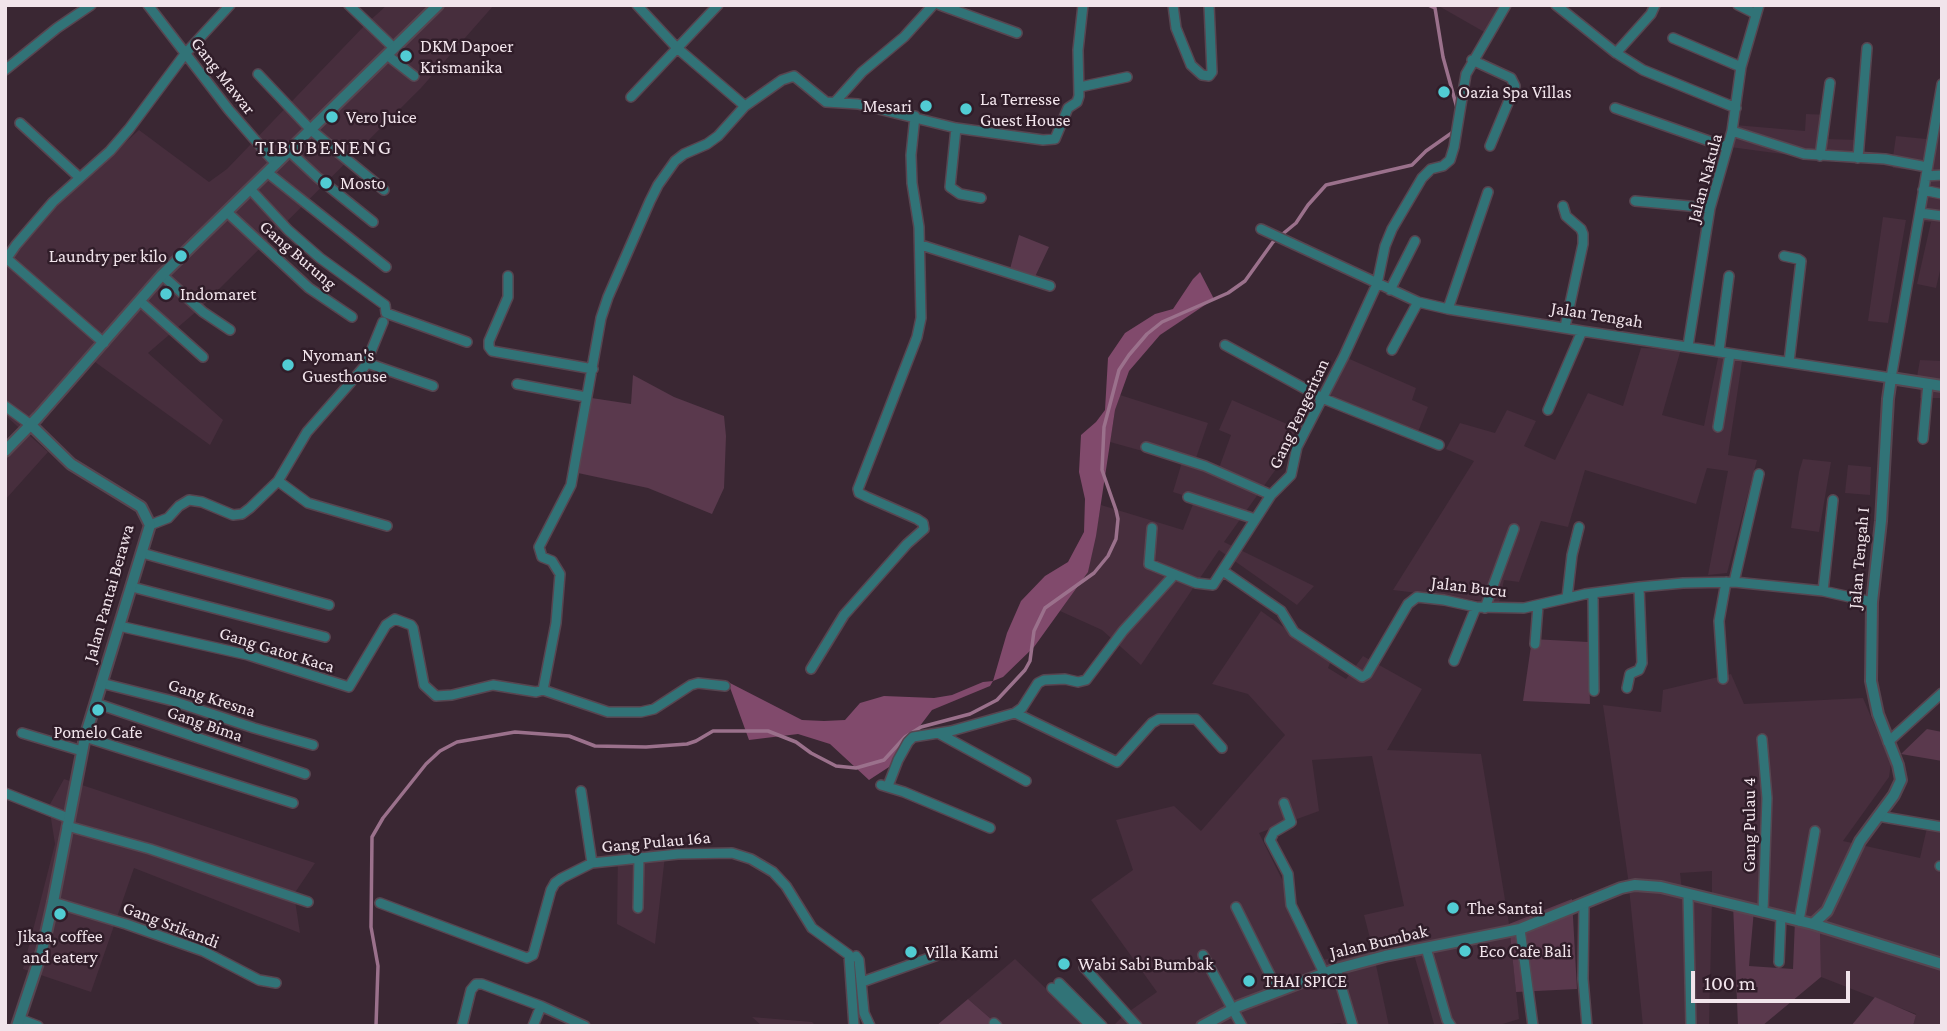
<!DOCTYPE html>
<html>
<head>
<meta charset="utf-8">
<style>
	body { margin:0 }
	#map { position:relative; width:1947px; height:1031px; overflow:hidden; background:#3a2733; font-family:"Crimson Pro",serif }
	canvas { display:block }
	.frame { position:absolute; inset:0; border:7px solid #f1e4eb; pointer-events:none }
	.scale { position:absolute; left:1691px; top:971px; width:159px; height:32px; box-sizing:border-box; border:4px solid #f1e4eb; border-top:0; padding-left:9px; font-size:21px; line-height:24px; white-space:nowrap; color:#f1e4eb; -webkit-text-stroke:5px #301d29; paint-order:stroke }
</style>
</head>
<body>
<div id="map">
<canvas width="1947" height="1031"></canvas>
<div class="frame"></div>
<div class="scale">100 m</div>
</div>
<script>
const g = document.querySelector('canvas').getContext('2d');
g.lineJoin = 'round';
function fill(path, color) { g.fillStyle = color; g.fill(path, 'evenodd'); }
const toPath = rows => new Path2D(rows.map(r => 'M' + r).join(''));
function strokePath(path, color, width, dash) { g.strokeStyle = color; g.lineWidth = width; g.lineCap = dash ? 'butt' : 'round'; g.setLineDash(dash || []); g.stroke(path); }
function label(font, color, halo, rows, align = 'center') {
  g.font = font + ' "Crimson Pro",serif'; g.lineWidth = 5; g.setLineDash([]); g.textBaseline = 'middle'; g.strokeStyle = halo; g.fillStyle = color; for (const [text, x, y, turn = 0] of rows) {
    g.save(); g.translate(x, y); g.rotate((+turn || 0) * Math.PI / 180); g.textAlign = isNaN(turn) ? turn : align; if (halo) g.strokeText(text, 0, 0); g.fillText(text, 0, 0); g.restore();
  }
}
fill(toPath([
	[387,5,494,5,421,88,198,310,148,353,223,420,210,445,95,362,51,408,29,435,48,452,5,500,5,456,28,436,5,415,5,260,63,199,139,130,209,182,227,169,365,25],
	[1437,5,1510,5,1493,37],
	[1942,112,1942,262,1936,288,1917,284,1931,222,1918,221,1931,172,1893,168,1892,164,1896,136,1936,140],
	[1806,114,1830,115,1825,139,1860,140,1857,164,1730,147,1735,125,1805,131],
	[1883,217,1906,220,1888,323,1868,321],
	[1641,348,1681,349,1662,415,1704,426,1719,353,1743,355,1728,455,1757,460,1727,573,1708,575,1728,471,1707,468,1696,504,1585,470,1568,527,1541,521,1519,582,1504,580,1499,603,1393,590,1474,461,1446,449,1460,423,1495,433,1507,410,1536,421,1524,446,1555,460,1588,393,1623,406],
	[1345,357,1416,388,1412,400,1428,407,1416,437,1325,401],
	[1920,360,1942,361,1940,398,1920,398,1920,383,1916,382],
	[1120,395,1208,423,1196,458,1219,468,1231,435,1219,430,1232,400,1303,431,1224,542,1314,586,1297,605,1219,550,1141,665,1102,630,1060,611,1088,571,1101,505,1183,530,1195,499,1173,492,1182,462,1110,442,1115,410],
	[1803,459,1831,462,1819,532,1791,528,1799,472],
	[1848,465,1871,467,1870,495,1845,493],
	[1261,611,1331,661,1328,668,1346,679,1363,656,1422,689,1387,750,1481,754,1509,924,1519,1019,1496,1026,1434,1024,1411,944,1373,951,1389,1026,1342,1026,1341,1023,1308,1026,1113,1026,1124,1015,1157,992,1091,900,1133,870,1116,820,1174,806,1201,831,1285,735,1248,694,1212,684],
	[1372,756,1404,906,1364,915,1373,950,1322,960,1259,833,1319,811,1312,760],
	[1731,674,1744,704,1863,698,1891,764,1889,777,1843,841,1920,858,1929,819,1942,821,1942,1026,1913,1026,1916,1014,1821,977,1820,925,1712,900,1709,1026,1643,1026,1628,878,1603,705,1661,712,1663,690],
	[1712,871,1712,899,1682,890,1680,873],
	[64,779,315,863,294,894,300,933,134,868,91,992,23,969,55,844,49,806],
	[666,847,655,944,617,924,618,852],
	[1015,959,1085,1026,999,1026,968,999],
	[752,1017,812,1022,816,1026,762,1026]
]), '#472e3d');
fill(toPath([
	[1019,235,1049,247,1033,281,1010,269],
	[633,375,674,397,724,416,726,436,724,488,712,514,648,488,578,473,585,397,631,404],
	[1532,639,1588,642,1590,704,1523,701],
	[1927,729,1942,732,1942,761,1901,754],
	[1572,899,1577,989,1516,992,1509,924],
	[1733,904,1754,910,1749,966,1793,969,1795,920,1820,925,1821,977,1762,1026,1738,1026],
	[1875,997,1916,1015,1913,1026,1851,1026],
	[968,999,999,1026,936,1026]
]), '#5a394d');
fill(toPath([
	[1200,272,1214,299,1160,335,1129,371,1115,410,1096,536,1088,572,1034,647,1003,677,993,681,990,686,932,710,889,767,869,780,830,744,798,734,749,740,728,682,802,720,824,721,845,720,860,703,884,696,934,698,952,695,983,682,993,681,1007,633,1021,601,1045,576,1068,562,1084,532,1085,499,1079,472,1081,435,1096,422,1105,410,1108,358,1125,333,1155,314,1173,309,1193,279]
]), '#814a6c');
strokePath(toPath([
	[1428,5,1435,8,1443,57,1457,108],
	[376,1026,378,966,371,927,372,837,383,818,426,764,440,751,457,742,515,732,569,736,595,746,646,747,687,744,696,741,713,731,768,731,796,742,811,753,836,766,856,768,884,760,905,737,921,727,970,714,997,700,1025,670,1030,661,1034,631,1045,608,1094,573,1108,556,1116,539,1118,519,1116,510,1102,470,1104,427,1119,370,1129,355,1147,334,1162,322,1228,293,1245,281,1273,242,1296,223,1308,205,1326,185,1412,165,1426,151,1453,132]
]), '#9b718c', 3.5);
const minor = toPath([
	[148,5,229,110,276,164],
	[349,5,394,48],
	[637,5,677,48,745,106],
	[940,5,1017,33],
	[1173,5,1176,28,1191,65,1202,75,1209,76,1212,72,1209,5],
	[1556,5,1616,53,1643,70,1736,108],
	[1738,5,1756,14],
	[1673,38,1741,67],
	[1616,53,1651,14,1655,5],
	[387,55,414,76],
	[1472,60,1511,78,1515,86,1490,146],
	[5,70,57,28,91,5],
	[258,74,311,130,384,190],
	[1080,87,1127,77],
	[631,97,718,5],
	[836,101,862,72,904,37,933,5],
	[1615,108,1726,147],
	[20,123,80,178],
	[956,128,950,187,960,194,981,198],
	[1732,131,1804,154,1885,159,1927,167],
	[289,151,317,177,373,222],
	[1820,156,1830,83],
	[1858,158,1867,48],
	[268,173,386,267],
	[1926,176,1942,175],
	[251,190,288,230,320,258,385,305,386,313,467,342],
	[1923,190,1942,194],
	[1635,201,1710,208],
	[1563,206,1566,216,1581,229,1583,234,1583,244,1565,327],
	[228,213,309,288,352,317],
	[1920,213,1942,216],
	[1261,229,1418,302,1448,309,1582,331,1891,378,1942,84],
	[921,245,1050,286],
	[1784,256,1798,259,1801,261,1789,362],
	[5,257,104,343],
	[7,258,16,245,53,202,110,151,129,129,185,54,230,5],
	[162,275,203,312,230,330],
	[508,276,508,297,489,341,489,347,492,351,593,369],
	[1390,290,1415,241],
	[140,301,203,357],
	[1448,309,1488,192],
	[1225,345,1322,398,1439,445],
	[1688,346,1710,208,1732,131,1741,67,1759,5],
	[1392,350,1418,302],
	[1719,351,1729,276],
	[367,363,433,386],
	[517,384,586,397],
	[5,406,31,425],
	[1548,410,1582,331],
	[1718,427,1730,354],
	[1923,439,1928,384],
	[1146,447,1205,466,1271,495],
	[278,481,308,503,387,526],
	[1188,497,1255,519],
	[150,525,168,518,179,506,189,500,202,502,233,515,242,514,250,508,278,481,307,432,365,366,383,322],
	[1152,528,1149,564,1196,583,1213,585,1271,495,1291,475,1297,447,1344,356,1377,284,1385,246,1392,229,1422,178,1431,169,1443,166,1450,160,1454,147,1466,74,1506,5],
	[142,553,329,605],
	[1223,571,1281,611,1294,632,1362,677,1367,674,1408,604,1417,597,1444,600,1476,607,1524,608,1585,594,1639,587,1683,583,1734,582,1823,591,1872,602],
	[1734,582,1759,474],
	[132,587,325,637],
	[1823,591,1833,500],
	[1593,593,1594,691],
	[1567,598,1572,555,1579,527],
	[1485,608,1514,529],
	[119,626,248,655,349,687,386,625,395,619,411,625,413,628,424,685,436,696,452,695,493,685,536,692,543,690],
	[1535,644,1538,606],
	[1454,661,1476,607],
	[811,669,844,615,907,544,924,529,923,523,917,519,867,497,859,493,858,489,917,337,921,318,919,227,912,183,911,155,915,116],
	[1723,679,1719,621,1726,582],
	[101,683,173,701,254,728,313,745],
	[1627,688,1630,674,1639,670,1642,663,1639,587],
	[543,690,556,623,560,574,552,561,542,557,539,547,571,485,601,318,608,297,650,201,658,185,675,161,684,154,707,144,718,136,745,106,782,80,794,76,826,102,858,104,956,128,1043,140,1055,139,1068,108,1077,102,1079,96,1078,50,1083,5],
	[543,690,608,712,641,712,654,709,691,685,698,683,725,686],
	[95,703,305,774],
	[1015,713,1117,762,1152,723,1159,719,1196,719,1222,748],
	[22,733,82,751],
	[938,733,1026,781],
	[85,737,293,803],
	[1762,739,1767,798,1763,912],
	[1888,742,1942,693],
	[881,785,904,792,990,828],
	[888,786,898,760,908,742,913,737,951,731,1015,713,1022,708,1038,683,1044,680,1065,679,1078,682,1086,680,1123,631,1174,575],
	[581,791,592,863],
	[5,793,68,818],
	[1284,803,1291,822,1274,832,1270,840,1288,874,1291,905,1324,973],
	[1878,816,1942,827],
	[67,826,150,849,308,902],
	[1940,866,1942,866],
	[1688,895,1691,1026],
	[53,902,126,924,203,951,259,980,276,983],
	[380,903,527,958,533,955,551,890,555,883,562,878,592,863,678,854,732,853,751,859,773,872,786,886,812,928,849,955,854,1026],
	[1584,904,1583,979,1587,1026],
	[1236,907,1278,991],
	[638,908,639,857],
	[1799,921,1815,831],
	[1520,929,1533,1026],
	[1426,948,1447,1020,1451,1026],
	[1203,955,1242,1026],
	[856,956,859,960,864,1013,870,1026],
	[1779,962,1781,916],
	[1084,967,1137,1026],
	[1336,969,1353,1026],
	[862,982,946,952],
	[1059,983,1102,1026],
	[1052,988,1091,1026],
	[20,1019,38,1026],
	[994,1023,997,1026],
	[462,1026,471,990,476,984,482,984,541,1006,585,1026],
	[533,1026,541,1006]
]);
const tertiary = toPath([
	[5,451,38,417,162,275,438,5],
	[1813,924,1827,911,1860,841,1894,795,1901,780,1898,765,1878,714,1871,681,1872,602,1881,521,1888,399,1891,378,1942,386],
	[17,1026,42,951,53,902,85,737,150,525,141,507,71,464,31,425],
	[1202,1026,1239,1006,1336,969,1385,956,1520,929,1621,888,1635,885,1661,887,1813,924,1942,964]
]);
strokePath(minor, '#574550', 12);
strokePath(tertiary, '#574550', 14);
strokePath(minor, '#317377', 9);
strokePath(tertiary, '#317377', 10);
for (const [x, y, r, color] of [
	[406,56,7,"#51ccd3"],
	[1444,92,7,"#51ccd3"],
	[926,106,7,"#51ccd3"],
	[966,109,7,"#51ccd3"],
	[332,117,7,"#51ccd3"],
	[326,183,7,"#51ccd3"],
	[181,256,7,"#51ccd3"],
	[166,294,7,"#51ccd3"],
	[288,365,7,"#51ccd3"],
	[98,710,7,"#51ccd3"],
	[1453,908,7,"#51ccd3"],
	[60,914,7,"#51ccd3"],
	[1465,951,7,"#51ccd3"],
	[911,952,7,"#51ccd3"],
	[1064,964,7,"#51ccd3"],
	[1249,981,7,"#51ccd3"]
]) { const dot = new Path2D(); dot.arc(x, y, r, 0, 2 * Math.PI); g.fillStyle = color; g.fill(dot); strokePath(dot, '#301d29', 2.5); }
label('18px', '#f1e4eb', '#301d29', [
	["DKM Dapoer",420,46],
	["Krismanika",420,67],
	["Oazia Spa Villas",1458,92],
	["La Terresse",980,99],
	["Guest House",980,120],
	["Mesari",912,106,"right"],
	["Vero Juice",346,117],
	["Mosto",340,183],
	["Laundry per kilo",167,256,"right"],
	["Indomaret",180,294],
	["Nyoman's",302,355],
	["Guesthouse",302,376],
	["Pomelo Cafe",98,732,"center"],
	["The Santai",1467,908],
	["Jikaa, coffee",60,936,"center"],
	["and eatery",60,957,"center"],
	["Eco Cafe Bali",1479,951],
	["Villa Kami",925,952],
	["Wabi Sabi Bumbak",1078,964],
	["THAI SPICE",1263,981]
], 'left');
label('18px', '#f1e4eb', '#301d29', [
	["Gang Mawar",223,76,52],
	["Jalan Nakula",1705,178,-75],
	["Gang Burung",298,255,41],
	["Jalan Tengah",1597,315,9],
	["Gang Pengeritan",1299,414,-65],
	["Jalan Tengah I",1859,558,-85],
	["Jalan Bucu",1469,587,7],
	["Jalan Pantai Berawa",109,593,-74],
	["Gang Gatot Kaca",277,650,17],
	["Gang Kresna",212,698,18],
	["Gang Bima",205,724,19],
	["Gang Pulau 4",1749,825,-90],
	["Gang Pulau 16a",656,842,-5],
	["Gang Srikandi",171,925,21],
	["Jalan Bumbak",1379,942,-13]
]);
g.letterSpacing = '2px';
label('21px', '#f1e4eb', '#301d29', [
	["TIBUBENENG",324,148]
]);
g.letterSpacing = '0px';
</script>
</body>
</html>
